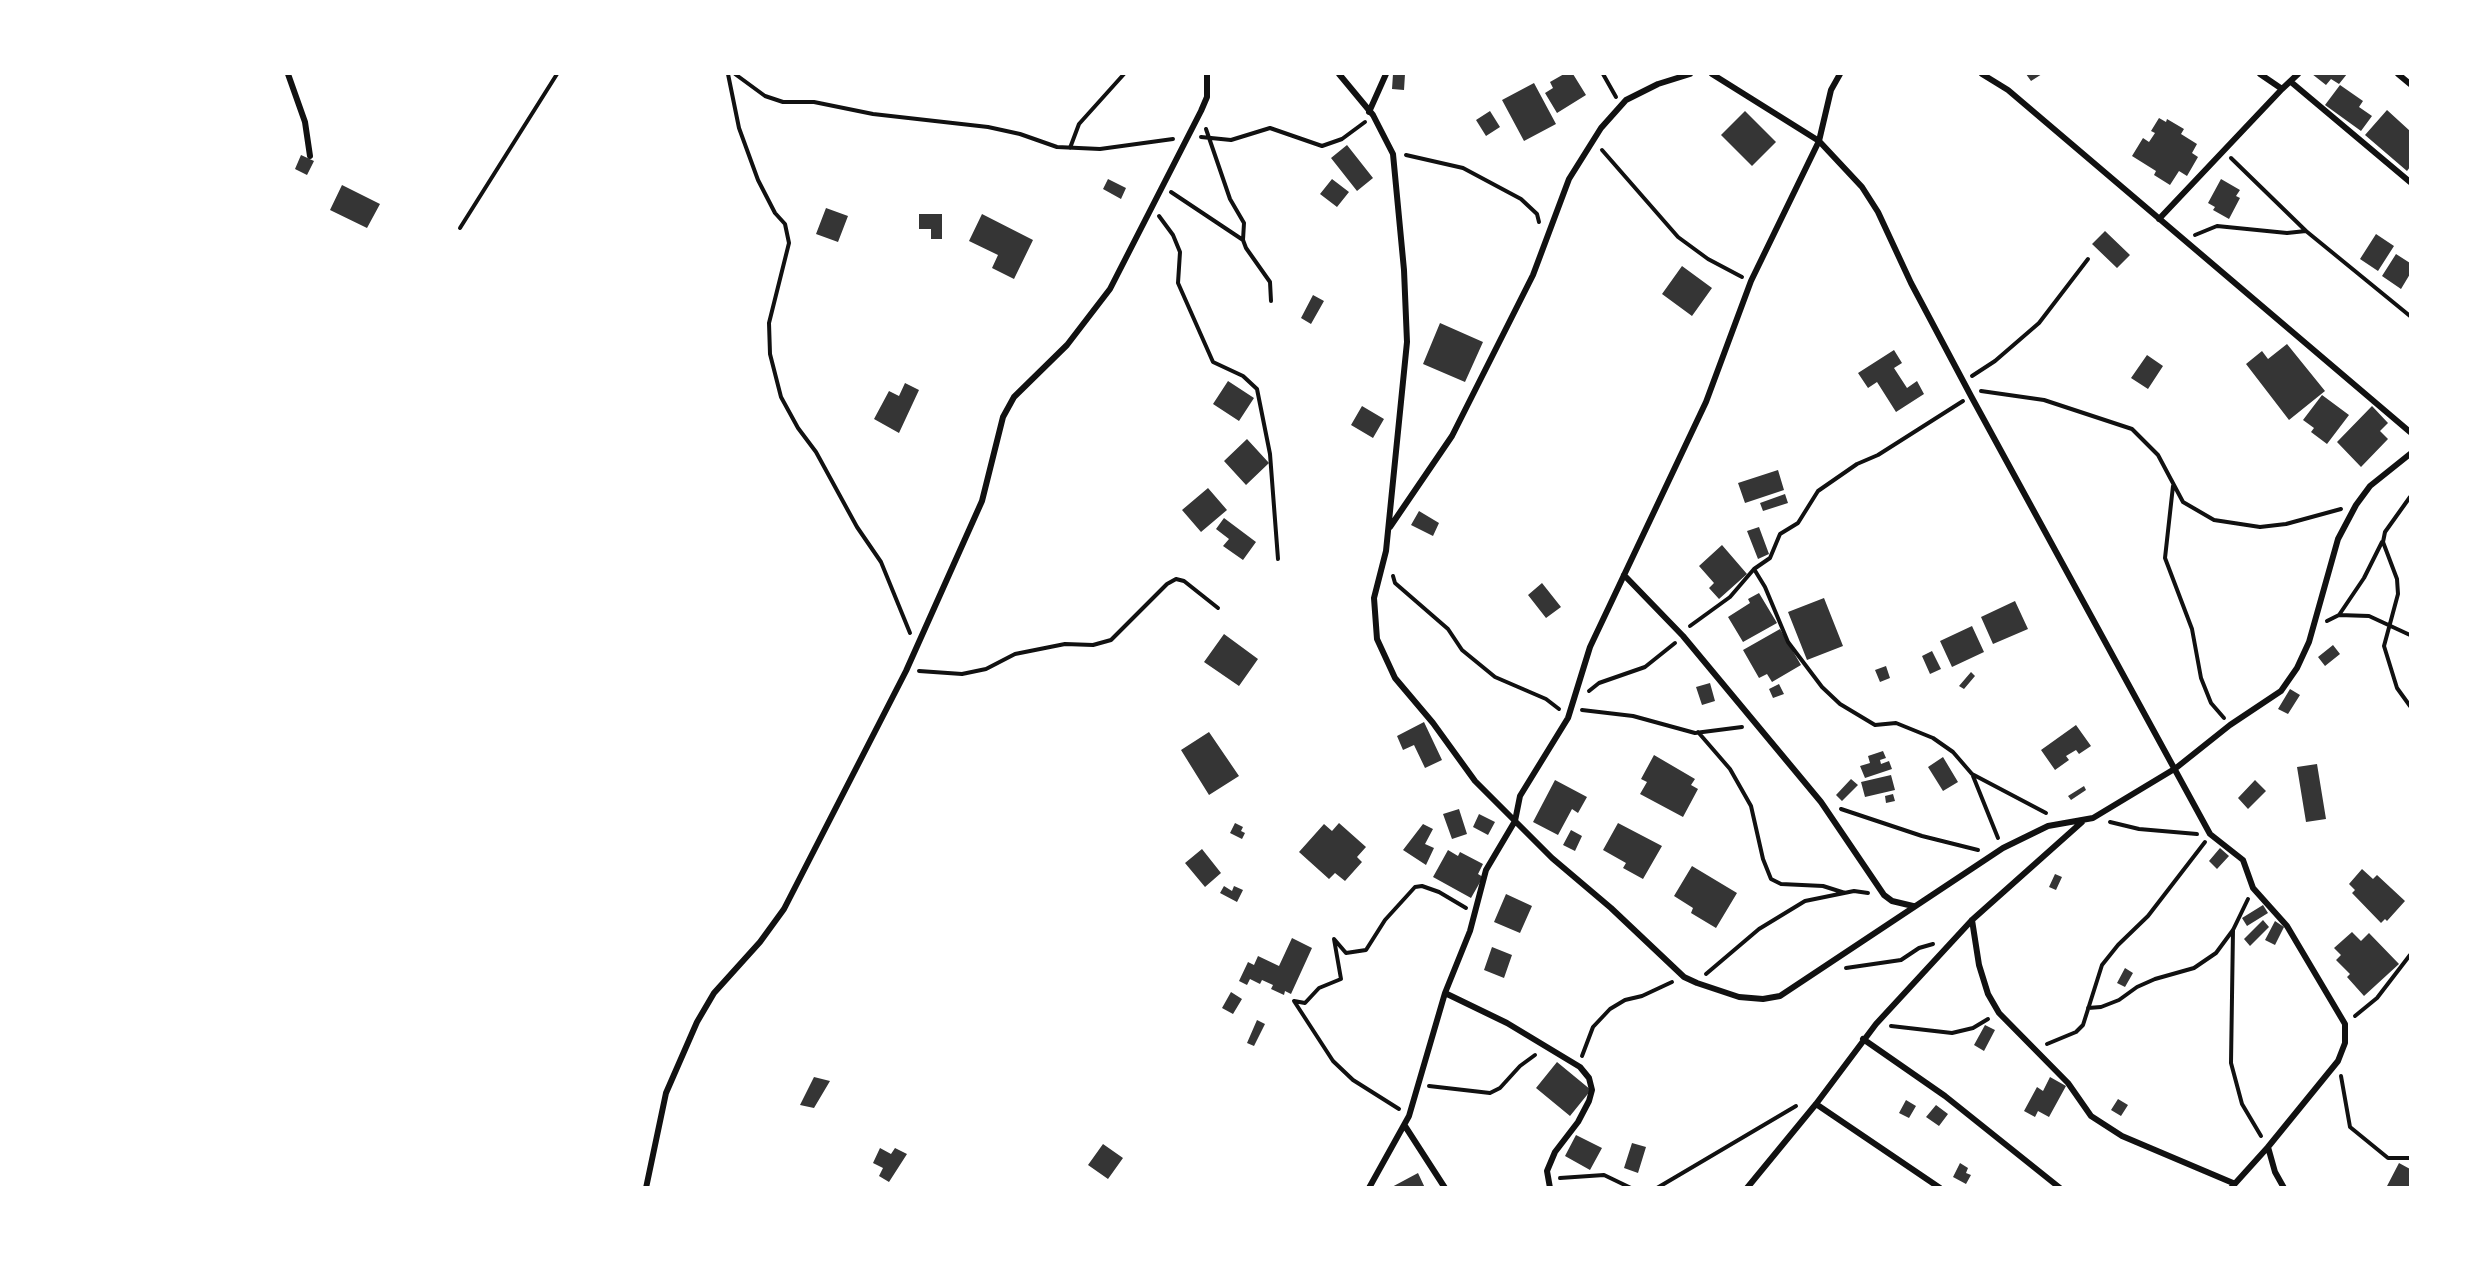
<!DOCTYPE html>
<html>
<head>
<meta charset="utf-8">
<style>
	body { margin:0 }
	#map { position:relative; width:2484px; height:1261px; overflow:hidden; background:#fff; font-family:"Noto Sans",sans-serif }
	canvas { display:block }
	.frame { position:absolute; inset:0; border:75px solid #fff; pointer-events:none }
</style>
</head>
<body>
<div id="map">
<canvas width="2484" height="1261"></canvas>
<div class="frame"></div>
</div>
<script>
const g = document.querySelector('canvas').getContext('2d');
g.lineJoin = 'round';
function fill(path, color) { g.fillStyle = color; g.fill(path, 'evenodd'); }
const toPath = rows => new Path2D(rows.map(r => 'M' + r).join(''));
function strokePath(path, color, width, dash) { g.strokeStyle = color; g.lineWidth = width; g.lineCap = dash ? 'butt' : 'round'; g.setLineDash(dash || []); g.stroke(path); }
fill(toPath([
	[1393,74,1405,74,1404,90,1392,89],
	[1564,74,1573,74,1586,95,1557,113,1545,93,1553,88,1550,82],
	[2026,74,2042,74,2031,81],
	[2312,74,2347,74,2339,84,2331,79,2326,85],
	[1534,83,1556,124,1524,141,1502,100],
	[2340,85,2363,101,2359,107,2372,116,2361,131,2325,105],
	[2387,110,2410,131,2410,167,2407,171,2365,135],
	[1490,111,1500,127,1486,136,1476,120],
	[1745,111,1776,142,1752,166,1721,135],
	[2159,118,2166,122,2167,119,2184,129,2181,134,2197,144,2192,153,2198,157,2187,176,2179,171,2170,185,2154,175,2156,171,2132,156,2143,138,2149,142,2155,133,2151,131],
	[1347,145,1373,178,1357,191,1331,158],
	[301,155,314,161,307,175,295,169],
	[1108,179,1126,188,1121,199,1103,189],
	[1332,179,1349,192,1337,207,1320,194],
	[2221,179,2240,190,2236,196,2240,198,2229,219,2213,210,2215,207,2208,203],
	[342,185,380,204,367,228,330,210],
	[826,208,848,216,838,242,816,234],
	[919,214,942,214,942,239,931,239,931,229,919,229],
	[982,214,1033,240,1014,279,992,268,998,255,969,241],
	[2105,231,2130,255,2117,268,2092,244],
	[2376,234,2394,246,2378,271,2360,259],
	[2396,254,2410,263,2410,274,2401,289,2382,276],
	[1682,266,1712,288,1692,316,1662,294],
	[1313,295,1324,301,1311,324,1301,318],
	[1440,323,1483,342,1465,382,1423,364],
	[2287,344,2325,391,2289,420,2246,364,2262,351,2268,359],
	[1894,350,1902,363,1894,368,1907,388,1917,381,1924,394,1896,412,1877,382,1868,388,1858,373],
	[2147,355,2163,366,2148,389,2131,378],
	[1228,381,1254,398,1239,421,1213,404],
	[905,383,919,390,899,433,874,419,889,391,899,396],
	[2322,395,2349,415,2327,444,2311,432,2314,428,2303,420],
	[1362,406,1384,419,1373,438,1351,425],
	[2372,406,2388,423,2380,431,2388,439,2361,467,2337,442],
	[1247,439,1269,463,1246,485,1224,461],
	[1778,470,1784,490,1745,503,1738,483],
	[1208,488,1227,510,1201,532,1182,510],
	[1785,494,1788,503,1763,511,1760,503],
	[1419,511,1439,523,1433,536,1411,525],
	[1224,518,1256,542,1243,560,1223,546,1229,539,1216,529],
	[1759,527,1769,554,1758,559,1747,531],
	[1722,545,1747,574,1719,599,1709,588,1714,583,1699,566],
	[1542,583,1561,607,1546,618,1528,595],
	[1759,593,1777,623,1743,642,1728,617,1750,603,1748,599],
	[1824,598,1843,646,1807,660,1788,612],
	[2015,601,2028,629,1993,644,1981,617],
	[1972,626,1984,652,1952,667,1940,641],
	[1780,629,1801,665,1772,682,1767,674,1759,678,1743,650],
	[1224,634,1258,659,1239,686,1204,662],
	[2333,645,2340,654,2325,666,2318,657],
	[1932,651,1941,669,1930,674,1922,656],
	[1886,666,1890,678,1880,682,1875,670],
	[1971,672,1975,676,1964,689,1959,686],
	[1710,683,1715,701,1702,705,1696,687],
	[1779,684,1784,694,1773,698,1769,689],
	[2290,689,2300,695,2288,714,2278,709],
	[1424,722,1442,760,1425,768,1414,745,1403,750,1397,736],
	[2076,725,2091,746,2079,754,2076,750,2066,756,2069,760,2055,770,2041,750],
	[1209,732,1239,776,1209,795,1181,750],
	[1883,751,1886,758,1880,760,1881,764,1889,761,1892,769,1865,778,1860,766,1870,763,1868,756],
	[1654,755,1695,779,1691,785,1698,789,1683,817,1640,794,1647,782,1641,779],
	[1943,757,1958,782,1943,791,1928,767],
	[2317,764,2326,819,2306,822,2297,767],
	[1891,775,1895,790,1865,797,1861,782],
	[1851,779,1858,785,1842,801,1836,795],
	[1555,780,1587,797,1578,813,1572,809,1558,835,1533,822],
	[2255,780,2266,791,2248,809,2238,798],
	[2084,786,2086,790,2071,800,2068,796],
	[1893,794,1895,801,1886,803,1885,796],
	[1459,809,1467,834,1452,839,1443,814],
	[1479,814,1495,822,1488,835,1473,827],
	[1235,823,1243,827,1241,831,1245,833,1242,839,1230,833],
	[1339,823,1366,847,1357,857,1362,862,1345,881,1335,873,1329,879,1299,852,1324,824,1332,831],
	[1618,823,1662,846,1643,879,1623,868,1626,863,1603,850],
	[1423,824,1433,829,1425,844,1434,848,1426,865,1403,850],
	[1571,830,1582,836,1575,851,1563,845],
	[2220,848,2229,856,2217,869,2209,861],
	[1202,849,1221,873,1205,887,1185,863],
	[1448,850,1458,856,1460,852,1483,864,1478,874,1483,877,1471,898,1433,877],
	[1692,866,1737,893,1716,928,1691,913,1693,908,1674,896],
	[2362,869,2373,879,2377,875,2405,901,2387,921,2385,919,2381,923,2352,893,2355,890,2349,884],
	[2055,874,2062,877,2056,890,2049,887],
	[1224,886,1232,891,1234,886,1243,890,1237,902,1220,893],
	[1506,894,1532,906,1520,933,1494,922],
	[2263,905,2268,913,2247,926,2242,918],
	[2263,920,2269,927,2250,946,2244,939],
	[2275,921,2284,927,2275,945,2265,940],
	[2352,932,2361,941,2369,933,2399,964,2364,996,2347,977,2350,974,2336,960,2341,955,2334,948],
	[1292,938,1312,948,1291,994,1285,991,1284,995,1271,989,1273,985,1262,980,1260,984,1250,979,1247,985,1239,981,1248,962,1254,965,1258,956,1279,966],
	[1492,947,1512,955,1504,978,1484,970],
	[2125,968,2133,973,2125,987,2117,983],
	[1231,992,1242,999,1233,1014,1222,1008],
	[1257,1020,1265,1024,1254,1046,1247,1043],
	[1985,1025,1995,1030,1984,1051,1974,1045],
	[1557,1062,1591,1090,1570,1116,1536,1088],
	[814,1077,830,1081,814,1108,800,1105],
	[2050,1077,2066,1086,2049,1117,2038,1111,2035,1117,2024,1111,2037,1087,2043,1091],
	[2118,1099,2128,1105,2121,1116,2111,1110],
	[1906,1100,1916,1106,1909,1118,1899,1113],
	[1936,1105,1948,1114,1939,1126,1926,1117],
	[1576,1135,1602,1148,1590,1170,1565,1156],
	[1632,1143,1646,1147,1638,1173,1624,1168],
	[1103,1144,1123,1158,1108,1179,1088,1165],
	[880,1148,891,1154,895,1148,907,1154,889,1182,879,1176,883,1168,873,1163],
	[1960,1163,1968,1168,1966,1173,1971,1175,1966,1184,1953,1177],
	[2399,1163,2410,1169,2410,1188,2386,1188],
	[1418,1173,1425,1188,1390,1188]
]), '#353535');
strokePath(toPath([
	[728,74,739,128,758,180,775,213,785,224,789,243,769,323,770,354,781,397,798,428,816,452,857,527,881,562,910,633],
	[735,74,765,96,783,102,814,102,873,114,988,127,1020,134,1057,147,1100,149,1173,139],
	[1603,74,1616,97],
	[1206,129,1230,199,1244,223,1243,240,1246,248,1270,282,1271,301],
	[1201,137,1231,140,1270,128,1322,146,1342,139,1365,122],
	[1070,148,1079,124,1124,74],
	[1602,150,1678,237,1708,259,1742,277],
	[1406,155,1463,168,1521,199,1537,214,1539,222],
	[2231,158,2306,231,2410,316],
	[1171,192,1243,240],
	[1159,216,1173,235,1180,252,1178,283,1213,362,1243,376,1257,389,1270,454,1278,559],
	[460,228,557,74],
	[2195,235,2217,226,2287,233,2306,231],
	[1972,376,1995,361,2039,323,2088,259],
	[1981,391,2044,400,2132,429,2158,455,2183,502,2214,520,2260,527,2286,524,2341,509],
	[2173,486,2165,558,2192,629,2201,678,2211,703,2224,718],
	[2410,497,2385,532,2383,542,2397,579,2398,594,2384,646,2397,688,2410,706],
	[1754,569,1765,587,1788,642,1822,687,1840,704,1875,725,1896,723,1933,738,1953,752,1972,774,2046,813],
	[1393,576,1395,583,1448,629,1462,650,1495,677,1546,699,1559,709],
	[2339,615,2364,578,2382,542],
	[2327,621,2339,615,2369,616,2410,635],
	[1690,626,1730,597,1754,569,1770,558,1780,534,1798,523,1818,491,1857,464,1878,455,1963,401],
	[919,671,962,674,986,669,1015,654,1065,644,1093,645,1111,640,1167,584,1176,579,1184,581,1218,608],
	[1589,691,1599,683,1645,667,1675,643],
	[1582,710,1633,716,1695,733,1742,727],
	[1698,732,1730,769,1751,806,1763,859,1771,879,1781,884,1823,886,1845,893],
	[1973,776,1998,838],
	[1841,809,1922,836,1978,850],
	[2110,822,2139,829,2197,834],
	[2233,930,2231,1063,2242,1104,2261,1136],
	[1846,968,1901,960,1919,948,1933,944],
	[1706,974,1759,929,1805,901,1854,891,1868,893],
	[2088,1008,2101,1007,2119,1000,2137,987,2155,979,2194,968,2216,953,2233,930,2248,899],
	[2355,1016,2377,998,2410,955],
	[1891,1026,1952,1033,1973,1028,1988,1019],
	[2047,1044,2076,1032,2083,1025,2102,965,2118,945,2148,916,2205,842],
	[1582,1056,1593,1027,1610,1009,1625,1000,1642,996,1672,982],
	[2341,1076,2350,1127,2388,1158,2410,1158],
	[1429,1086,1490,1093,1500,1088,1520,1066,1535,1055],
	[1399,1109,1353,1080,1333,1061,1294,1001,1305,1003,1319,988,1341,979,1334,939,1346,953,1366,950,1385,920,1415,887,1422,886,1439,892,1466,908],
	[1560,1178,1604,1175,1631,1188],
	[1657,1188,1796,1106]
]), '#111', 4);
strokePath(toPath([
	[288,74,305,122,310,156],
	[1339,74,1373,115,1393,154,1404,270,1407,342,1386,551,1374,598,1377,639,1395,678,1433,723,1475,781,1552,858,1611,908,1684,977,1697,983,1739,997,1763,999,1780,996,2003,848,2048,826,2093,818,2176,768,2230,725,2281,691,2297,668,2309,642,2338,539,2356,505,2370,486,2410,454],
	[1712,74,1819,141,1862,187,1878,212,1911,283,1971,396,2210,834,2243,860,2253,888,2287,926,2345,1024,2345,1043,2338,1061,2268,1147,2275,1172,2284,1188],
	[1982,74,2008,90,2410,432],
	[2260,74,2282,89,2298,74],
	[2398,74,2410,84],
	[2291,82,2410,182],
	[1369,112,1386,74],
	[2159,219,2282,89],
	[1390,527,1452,436,1533,275,1569,179,1601,128,1626,100,1658,84,1690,74],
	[1624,575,1683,636,1821,802,1884,895,1892,901,1913,906],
	[1972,920,1979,965,1988,994,1999,1013,2068,1083,2091,1116,2122,1136,2233,1183],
	[1445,993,1507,1023,1580,1067,1589,1078,1592,1090,1589,1101,1578,1122,1555,1152,1547,1171,1550,1188],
	[1863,1039,1945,1096,2060,1188],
	[1816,1104,1940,1188],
	[1405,1126,1445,1188],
	[646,1188,666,1093,697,1022,714,993,760,942,784,909,906,671,982,501,1003,417,1014,397,1067,345,1110,289,1201,111,1207,97,1207,74],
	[1369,1188,1409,1116,1445,993,1470,931,1486,870,1515,821,1520,796,1568,718,1590,647,1706,402,1751,281,1819,141,1831,90,1840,74],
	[1747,1188,1816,1104,1876,1024,1972,920,2082,822],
	[2231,1188,2268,1147]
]), '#111', 6);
</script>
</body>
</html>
